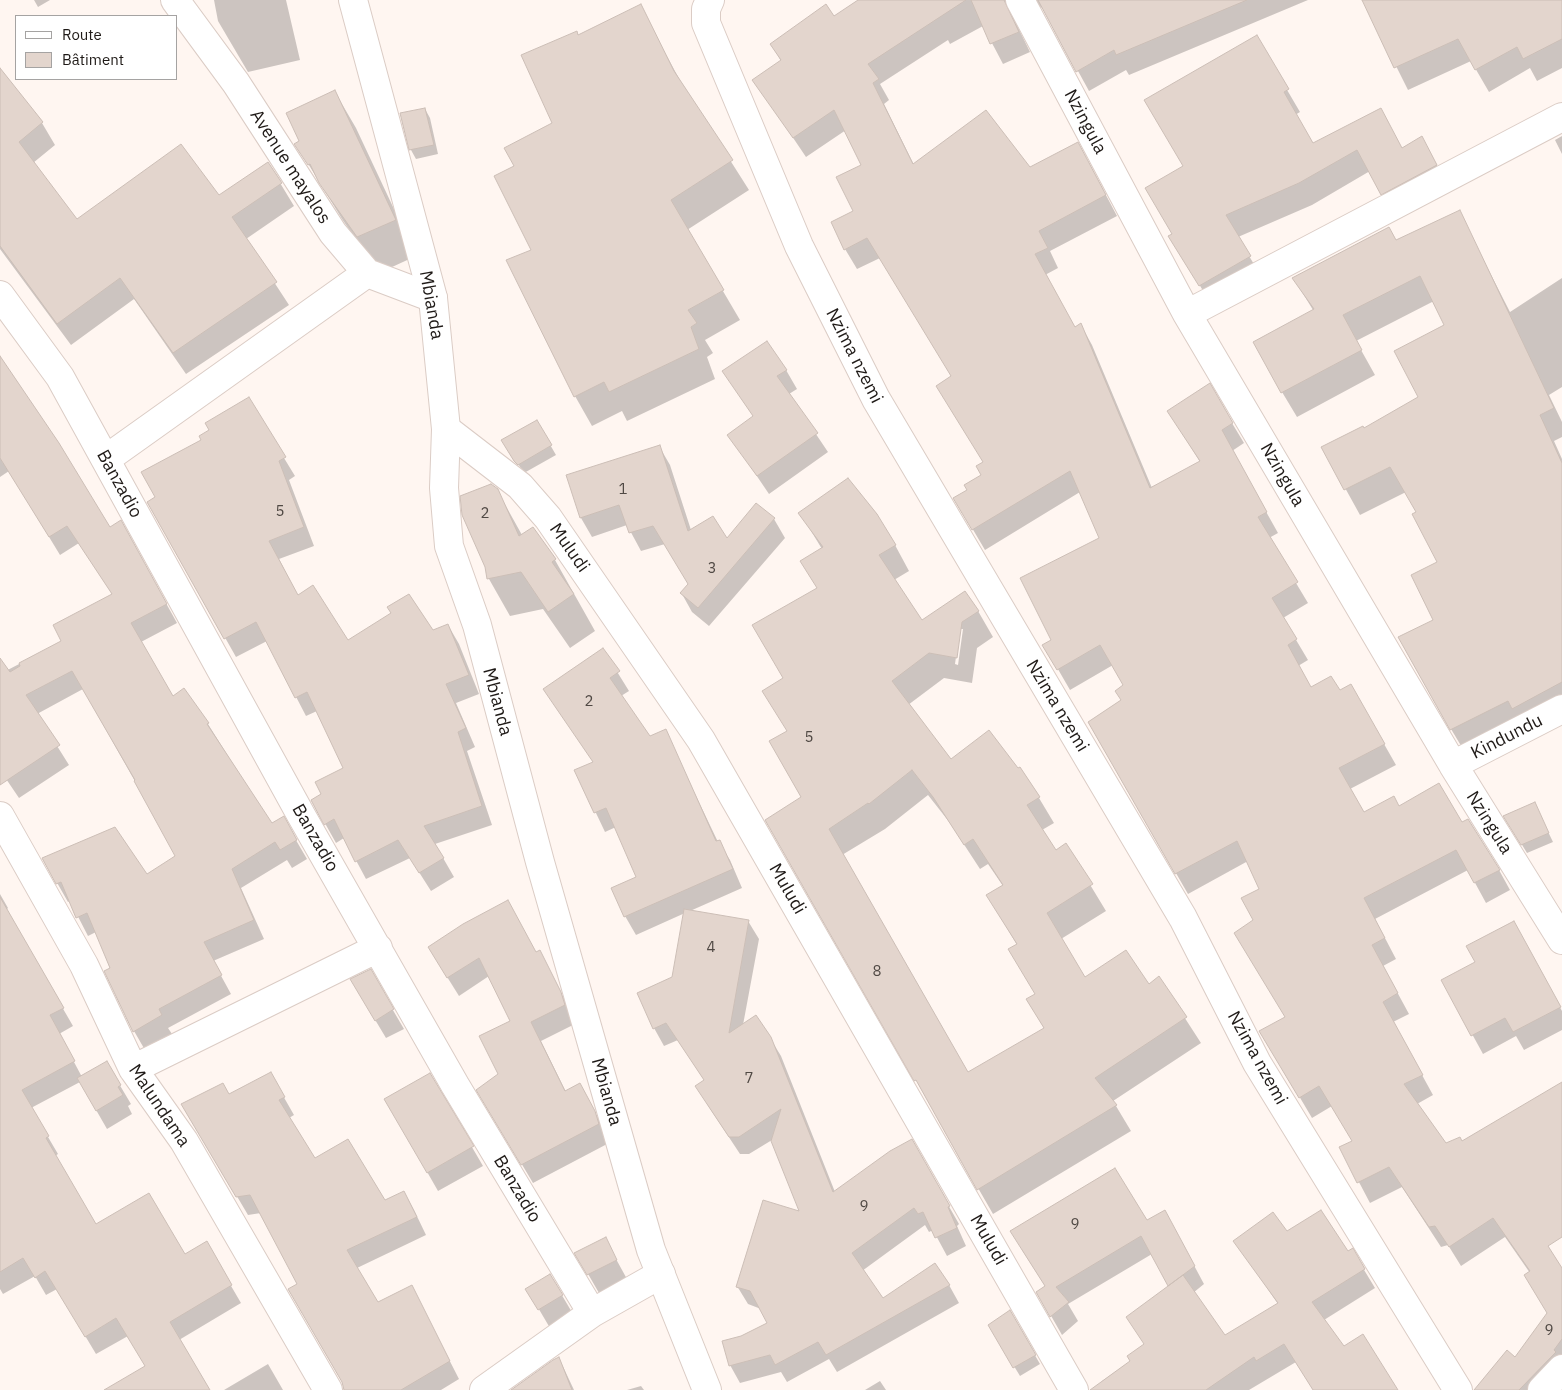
<!DOCTYPE html>
<html>
<head>
<meta charset="utf-8">
<style>
	body { margin:0 }
	#map { position:relative; width:1562px; height:1390px; overflow:hidden; background:#fff6f1; font-family:"IBM Plex Sans",sans-serif }
	canvas { display:block }
	.legend { position:absolute; left:15px; top:15px; width:162px; height:65px; box-sizing:border-box; background:#fff; border:1px solid #a5a3a2; margin:0; padding:6px 9px; list-style:none; font-size:15px; color:#1f1a17 }
	.legend li { display:flex; align-items:center; gap:10px; height:25px }
	.legend b { width:25px; border:1px solid #a5a3a2 }
</style>
</head>
<body>
<div id="map">
<canvas width="1562" height="1390"></canvas>
<ul class="legend">
<li><b style="height:6px;background:#fff"></b>Route</li>
<li><b style="height:14px;background:#e3d5cd"></b>Bâtiment</li>
</ul>
</div>
<script>
const g = document.querySelector('canvas').getContext('2d');
g.lineJoin = 'round';
function fill(path, color) { g.fillStyle = color; g.fill(path, 'evenodd'); }
const toPath = rows => new Path2D(rows.map(r => 'M' + r).join(''));
function strokePath(path, color, width, dash) { g.strokeStyle = color; g.lineWidth = width; g.lineCap = dash ? 'butt' : 'round'; g.setLineDash(dash || []); g.stroke(path); }
function label(font, color, halo, rows, align = 'center') {
  g.font = font + ' "IBM Plex Sans",sans-serif'; g.lineWidth = 4.5; g.setLineDash([]); g.textBaseline = 'middle'; g.strokeStyle = halo; g.fillStyle = color; for (const [text, x, y, turn = 0] of rows) {
    g.save(); g.translate(x, y); g.rotate((+turn || 0) * Math.PI / 180); g.textAlign = isNaN(turn) ? turn : align; if (halo) g.strokeText(text, 0, 0); g.fillText(text, 0, 0); g.restore();
  }
}
fill(toPath([
	[34,0,50,0,38,7],
	[214,0,286,0,300,60,248,72,218,21],
	[860,0,1308,0,1129,75,1126,70,1089,91,1045,11,1041,7,1032,4,1018,12,1015,21,1030,52,1003,64,983,26,950,44,948,40,880,84,889,100,884,104,914,165,1029,168,1089,163,1117,216,1050,251,1058,268,1045,275,1075,329,1081,325,1092,345,1152,488,1200,462,1169,412,1209,385,1244,443,1232,451,1278,533,1269,538,1308,603,1283,618,1308,660,1298,666,1311,688,1339,692,1351,686,1396,765,1350,789,1364,813,1399,808,1461,824,1499,870,1510,890,1486,903,1468,870,1375,919,1396,959,1383,966,1409,1014,1393,1022,1433,1095,1417,1104,1446,1145,1462,1142,1562,1083,1562,1223,1511,1189,1562,1271,1562,1375,1546,1390,1475,1390,1515,1359,1561,1334,1530,1273,1505,1237,1461,1266,1448,1245,1441,1247,1402,1187,1370,1203,1341,1148,1354,1141,1332,1106,1312,1118,1273,1052,1286,1017,1255,920,1260,889,1248,861,1188,894,1089,722,1122,700,1124,685,1113,665,1070,690,1044,645,1053,640,1101,539,1080,492,985,550,955,499,969,490,983,475,984,463,953,377,880,258,857,269,845,249,855,212,863,165,846,130,806,157,754,80,781,61,771,44,834,17],
	[1363,0,1562,0,1562,68,1537,81,1530,68,1489,92,1471,61,1408,90],
	[640,6,683,86,749,190,687,230,740,320,705,340,713,353,707,357,715,379,627,421,622,411,592,426,575,396,533,250,515,167,553,124,578,36],
	[1256,37,1300,112,1295,115,1313,145,1402,149,1422,138,1449,187,1394,215,1370,171,1312,205,1238,237,1262,278,1213,307,1183,258,1173,235,1184,167],
	[0,70,42,123,55,145,33,163,77,220,218,197,268,163,294,206,246,239,289,305,186,374,134,299,71,345,0,249],
	[335,92,356,128,416,256,379,273,342,219,296,144,301,141],
	[425,109,430,118,438,154,416,159,411,150],
	[1562,136,1562,154,1555,140],
	[1459,212,1510,312,1562,278,1562,387,1549,395,1562,422,1562,437,1554,441,1562,459,1562,715,1466,754,1451,729,1435,620,1439,562,1417,512,1406,492,1360,515,1323,448,1363,430,1420,397,1446,326,1434,301,1356,341,1375,375,1297,417,1282,392,1313,310,1294,279,1396,242],
	[0,357,109,528,131,540,177,623,141,642,173,698,184,690,208,724,271,825,283,818,307,859,292,868,287,860,241,888,264,939,213,961,231,994,168,1028,172,1034,145,1050,134,1031,96,932,88,936,70,901,68,902,43,858,146,875,177,856,83,689,37,714,69,765,19,798,0,770,0,674,63,641,113,595,79,543,60,555,9,471,0,477],
	[786,370,797,389,789,394,828,452,769,494,729,435,754,417,724,371],
	[537,422,556,455,524,473,503,441],
	[659,446,670,465,691,530,726,540,756,505,774,519,785,538,709,626,692,612,682,594,689,585,665,544,641,551,627,525,592,537,581,518,568,476],
	[284,458,295,476,289,480,314,546,279,559,298,596,348,642,432,632,448,625,459,644,479,694,456,703,475,747,467,751,492,825,435,844,454,877,431,891,410,858,366,879,344,838,336,843,312,800,322,794,344,769,317,711,306,716,267,641,236,657,149,503],
	[497,490,522,535,533,529,555,560,595,631,570,648,543,609,510,616,489,579,486,567],
	[800,513,895,545,909,571,894,580,921,622,978,611,993,637,977,648,972,683,944,678,908,705,950,761,1020,769,1039,798,1054,823,1042,830,1056,851,1066,845,1106,911,1061,939,1085,979,1148,985,1159,978,1201,1043,1113,1101,1131,1131,993,1214,767,821,803,797,788,732,785,679,818,589,822,549],
	[960,629,963,629,958,665,955,664],
	[928,795,950,823,980,869,988,864,1003,886,988,896,1017,945,1036,994,1027,1000,1045,1029,968,1074,842,855,885,829],
	[603,649,629,691,621,696,650,738,665,731,718,842,730,860,742,888,690,911,748,921,759,939,743,1025,770,1038,781,1056,835,1192,911,1140,959,1224,957,1226,966,1246,947,1256,933,1230,929,1232,925,1225,862,1271,882,1300,949,1285,959,1303,837,1372,829,1359,787,1382,781,1372,740,1383,730,1365,741,1337,769,1323,761,1309,748,1304,737,1286,801,1213,772,1140,749,1154,740,1154,707,1104,705,1081,678,1040,664,1046,654,1028,673,978,685,913,636,935,625,916,638,877,616,827,605,832,576,771,594,763,545,689],
	[1539,813,1553,842,1527,853,1510,825],
	[0,894,8,908,6,910,73,1026,59,1034,82,1077,106,1062,131,1104,128,1106,132,1114,107,1129,80,1082,31,1108,58,1154,55,1156,96,1226,184,1255,206,1243,241,1303,179,1340,209,1390,107,1390,146,1367,128,1336,96,1354,57,1289,46,1295,35,1276,3,1294,0,1289],
	[1524,941,1562,1011,1562,1030,1524,1050,1516,1036,1483,1054,1443,981],
	[429,948,536,954,540,952,571,1012,575,1024,541,1041,566,1092,590,1103,605,1131,609,1143,533,1183,489,1109,512,1021,489,976,459,996],
	[370,971,404,1029,386,1038,362,998],
	[270,1073,294,1115,289,1118,315,1160,384,1202,404,1192,414,1210,426,1235,357,1268,378,1303,412,1287,459,1379,441,1390,344,1390,343,1382,298,1285,261,1213,248,1215,183,1105,229,1096],
	[430,1075,483,1166,438,1191,386,1100],
	[1147,1221,1175,1230,1204,1284,1193,1293,1224,1337,1278,1304,1235,1241,1286,1233,1348,1253,1352,1250,1375,1288,1324,1320,1344,1347,1396,1390,1314,1390,1296,1362,1249,1390,1107,1390,1102,1381,1131,1361,1145,1345,1169,1287,1152,1254,1068,1304,1078,1321,1062,1335,1038,1293,1046,1287,1022,1250],
	[605,1239,627,1279,599,1293,576,1253],
	[550,1275,573,1314,550,1328,527,1289],
	[1010,1312,1040,1364,1020,1376,989,1325],
	[559,1358,574,1390,511,1390],
	[268,1364,283,1390,224,1390],
	[880,1381,886,1390,865,1390],
	[641,1386,644,1390,627,1390]
]), '#0003');
const building = toPath([
	[858,0,966,0,868,64,879,79,873,83,913,164,986,110,1030,167,1078,142,1106,195,1039,231,1048,248,1035,254,1075,327,1081,323,1150,488,1200,461,1167,411,1210,383,1233,423,1222,430,1267,512,1258,517,1298,582,1272,598,1297,639,1288,645,1311,687,1331,676,1340,690,1351,684,1385,744,1339,768,1364,812,1394,796,1399,806,1439,783,1462,822,1468,819,1500,870,1474,883,1456,850,1364,898,1385,938,1372,945,1398,993,1383,1002,1423,1075,1404,1084,1446,1143,1460,1137,1462,1141,1562,1082,1562,1237,1548,1246,1562,1268,1562,1339,1554,1350,1556,1352,1519,1390,1474,1390,1507,1350,1515,1357,1547,1313,1524,1275,1530,1271,1493,1218,1449,1247,1435,1226,1429,1227,1389,1167,1357,1183,1339,1147,1352,1141,1319,1086,1299,1098,1259,1031,1285,1017,1234,933,1253,920,1241,898,1259,889,1237,841,1175,874,1088,722,1121,700,1115,691,1123,685,1100,645,1057,670,1042,645,1051,640,1020,578,1099,538,1070,471,972,530,953,498,967,490,964,485,981,475,976,466,983,462,936,386,951,376,867,238,844,250,831,222,853,211,836,177,861,165,834,110,793,138,752,80,781,60,770,44,826,4,834,16,858,0],
	[971,0,1004,0,1019,32,990,44,971,0],
	[1038,0,1247,0,1116,55,1114,50,1076,72,1038,0],
	[1362,0,1562,0,1562,39,1523,59,1517,47,1475,70,1458,39,1394,68,1362,0],
	[641,4,674,71,733,160,671,200,724,290,688,310,697,323,691,327,699,349,609,392,604,382,574,397,506,260,531,250,494,176,514,166,504,148,552,123,521,55,577,31,578,35,641,4],
	[1257,35,1289,89,1284,92,1313,143,1381,108,1402,148,1422,136,1437,165,1381,195,1357,150,1299,183,1226,215,1251,256,1199,286,1168,236,1172,234,1145,188,1183,166,1144,100,1257,35],
	[0,68,43,122,19,142,77,219,181,144,219,195,268,162,282,183,232,217,277,282,173,353,120,278,57,324,0,246,0,68],
	[335,90,396,220,357,237,319,183,310,164,308,165,294,144,299,141,286,113,335,90],
	[425,108,434,145,409,150,400,113,425,108],
	[1460,210,1554,408,1540,415,1562,463,1562,682,1512,709,1508,701,1450,730,1398,637,1433,620,1411,575,1437,562,1412,514,1416,512,1390,467,1344,490,1321,447,1363,426,1364,428,1418,397,1394,351,1444,325,1420,276,1343,315,1362,350,1281,393,1253,342,1314,309,1292,278,1389,227,1396,240,1460,210],
	[767,341,787,370,777,376,818,433,757,476,727,435,753,416,722,371,767,341],
	[0,356,59,443,110,527,121,520,167,604,131,623,173,696,184,688,209,723,207,724,272,823,284,816,297,840,280,850,275,842,232,869,254,920,204,942,222,975,159,1009,162,1015,133,1032,104,971,110,968,87,913,76,918,61,882,56,884,42,858,115,827,147,874,175,856,134,781,135,780,72,671,26,695,60,745,0,785,0,658,10,672,20,666,19,663,61,641,53,625,112,594,67,526,49,537,0,458,0,356],
	[249,397,286,457,279,461,304,527,269,541,298,595,313,585,348,640,391,613,387,607,409,594,433,630,448,624,469,675,446,684,466,728,458,732,482,806,424,826,444,858,419,873,398,840,355,862,334,819,324,825,311,800,321,794,315,782,343,768,307,692,295,698,256,622,224,639,147,502,155,497,141,472,201,440,199,436,209,430,205,423,249,397],
	[537,420,552,445,518,465,514,461,501,440,537,420],
	[660,445,688,531,713,516,727,538,756,503,775,518,698,608,680,593,688,584,653,526,629,533,619,505,580,518,566,475,660,445],
	[848,478,877,514,896,545,879,555,922,620,965,591,979,611,962,622,957,658,929,653,892,681,951,759,989,730,1018,768,1020,767,1040,797,1027,805,1056,850,1066,843,1093,884,1047,913,1085,977,1126,950,1149,984,1159,976,1187,1017,1095,1078,1117,1105,977,1190,916,1080,914,1081,765,820,801,797,769,741,787,731,762,691,783,678,752,625,817,588,800,561,823,547,798,513,848,478],
	[912,770,933,797,964,845,973,839,1003,885,986,895,1017,944,1008,949,1035,994,1026,999,1044,1028,968,1072,829,829,868,803,869,804,912,770],
	[491,484,498,489,519,536,533,527,556,559,552,562,574,594,548,612,521,572,487,579,485,567,462,515,460,496,491,484],
	[603,648,620,671,610,678,650,736,666,729,716,841,720,840,733,869,624,917,611,888,636,877,606,808,594,813,574,770,593,762,543,689,603,648],
	[1535,802,1549,833,1521,845,1503,816,1535,802],
	[0,897,64,1008,50,1015,75,1061,22,1090,49,1136,46,1138,96,1224,149,1193,185,1254,207,1241,232,1285,170,1322,210,1390,104,1390,145,1366,116,1318,85,1337,45,1271,35,1278,23,1258,0,1272,0,897],
	[508,900,536,952,540,950,561,992,565,1005,531,1022,565,1091,580,1083,595,1111,599,1124,521,1165,476,1090,498,1074,479,1036,510,1021,479,958,447,978,428,947,463,924,508,900],
	[684,909,749,920,729,1033,756,1015,771,1037,833,1192,890,1151,912,1139,950,1206,948,1207,957,1228,935,1238,923,1212,918,1214,914,1208,852,1253,883,1298,935,1263,950,1285,826,1355,818,1342,775,1365,770,1355,729,1366,722,1341,741,1336,767,1323,750,1291,736,1287,763,1200,799,1211,771,1141,781,1109,739,1137,729,1137,695,1086,704,1080,666,1023,653,1029,637,993,672,977,684,909],
	[1514,921,1561,1007,1513,1032,1505,1018,1471,1036,1441,980,1475,962,1466,946,1514,921],
	[371,969,394,1009,375,1021,350,979,371,969],
	[107,1061,121,1085,118,1087,123,1095,96,1111,77,1078,107,1061],
	[271,1072,285,1097,279,1100,315,1158,348,1139,385,1200,404,1191,417,1217,347,1250,378,1302,412,1285,450,1361,401,1390,344,1390,342,1382,288,1289,297,1284,250,1195,236,1197,181,1104,223,1083,229,1094,271,1072],
	[430,1073,474,1146,427,1173,384,1099,430,1073],
	[1115,1168,1147,1220,1165,1210,1195,1266,1168,1286,1141,1236,1056,1287,1069,1302,1050,1317,1036,1292,1045,1286,1010,1231,1115,1168],
	[1321,1210,1348,1251,1353,1248,1365,1269,1312,1302,1344,1346,1363,1334,1398,1390,1313,1390,1284,1344,1256,1361,1254,1357,1206,1390,1090,1390,1130,1361,1127,1356,1144,1344,1126,1317,1183,1275,1225,1335,1278,1303,1233,1241,1273,1212,1287,1231,1321,1210],
	[606,1237,617,1260,587,1275,574,1253,606,1237],
	[550,1274,563,1295,538,1310,525,1289,550,1274],
	[1010,1310,1036,1355,1013,1368,988,1325,1010,1310],
	[559,1357,572,1390,511,1390,553,1360,559,1357]
]);
fill(building, '#e3d5cd');
strokePath(building, '#ccbeb6', 1);
const street = toPath([
	[175,0,236,83,333,233,367,273,433,298],
	[710,0,706,9,706,23,799,246,876,399,1183,918,1257,1063,1458,1390],
	[1020,0,1187,314,1453,765,1562,940],
	[0,295,60,377,301,815,455,1085,592,1313,661,1274],
	[1187,314,1562,117],
	[446,429,520,486,548,518,701,740,1074,1390],
	[106,459,367,273],
	[1453,765,1562,709],
	[0,816,84,965,133,1069,184,1141,328,1390],
	[133,1069,378,948],
	[484,1390,592,1313],
	[1542,1390,1562,1369]
]);
const secondary = toPath([
	[353,0,433,298,446,429,444,488,449,546,477,625,540,862,651,1250,707,1390]
]);
strokePath(street, '#dbccc5', 30);
strokePath(secondary, '#dbccc5', 30);
strokePath(street, '#fff', 28);
strokePath(secondary, '#fff', 28);
label('15px', '#504944', null, [
	["1",623,490],
	["5",280,512],
	["2",485,514],
	["3",712,569],
	["2",589,702],
	["5",809,738],
	["4",711,948],
	["8",877,972],
	["7",749,1079],
	["9",864,1207],
	["9",1075,1225],
	["9",1549,1331]
]);
label('18px', '#1f1a17', '#fff', [
	["Nzingula",1085,122,62],
	["Avenue mayalos",290,167,57],
	["Mbianda",431,305,80],
	["Nzima nzemi",854,356,63],
	["Nzingula",1282,475,60],
	["Banzadio",119,484,61],
	["Muludi",569,548,55],
	["Mbianda",497,702,75],
	["Nzima nzemi",1057,706,59],
	["Kindundu",1507,737,-27],
	["Nzingula",1489,823,58],
	["Banzadio",315,838,60],
	["Muludi",787,889,60],
	["Nzima nzemi",1257,1058,61],
	["Mbianda",606,1092,74],
	["Malundama",159,1106,56],
	["Banzadio",517,1189,59],
	["Muludi",988,1240,60]
]);
</script>
</body>
</html>
